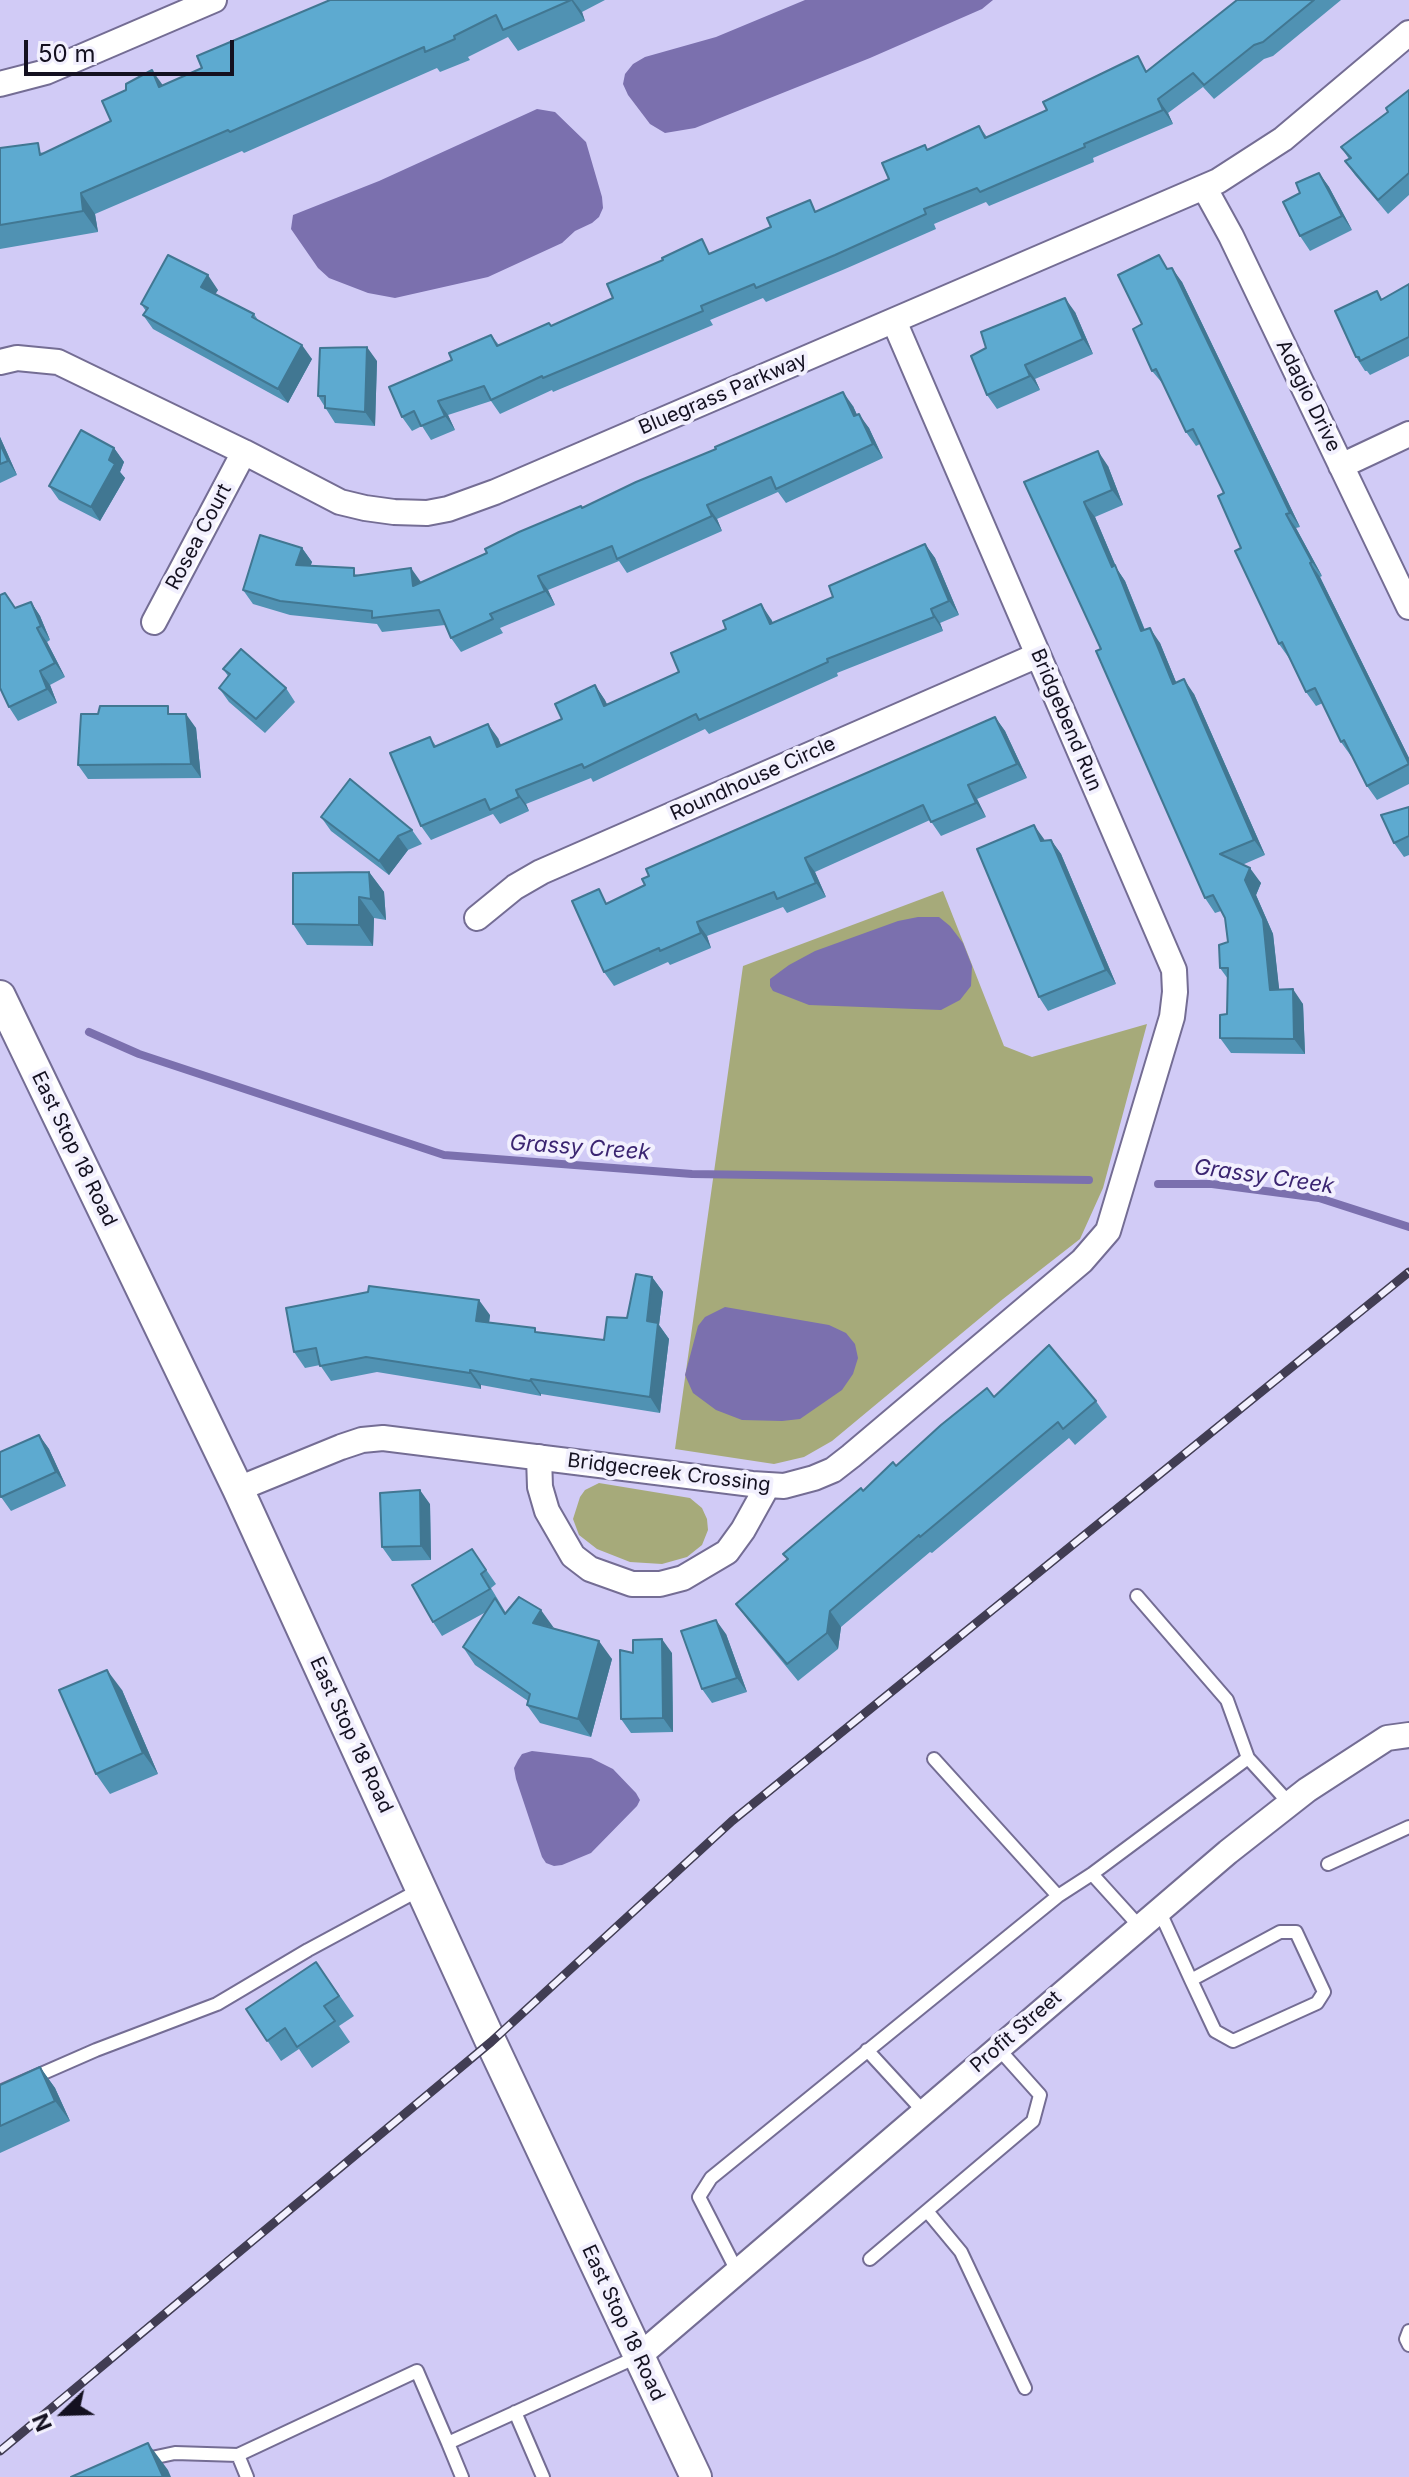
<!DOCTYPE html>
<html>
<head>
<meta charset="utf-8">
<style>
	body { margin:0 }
	#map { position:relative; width:1409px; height:2477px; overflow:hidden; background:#d1cbf6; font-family:Inter,sans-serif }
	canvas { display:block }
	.north { position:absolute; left:24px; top:2373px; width:80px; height:80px; -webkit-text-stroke:6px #f2f0fe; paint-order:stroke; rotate:247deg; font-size:22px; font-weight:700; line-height:32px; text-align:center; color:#141120 }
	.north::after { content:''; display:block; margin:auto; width:28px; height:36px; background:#141120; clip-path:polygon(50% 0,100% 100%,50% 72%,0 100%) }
	.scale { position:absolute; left:24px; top:40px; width:210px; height:36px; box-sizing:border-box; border:4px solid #141120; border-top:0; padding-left:10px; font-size:24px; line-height:28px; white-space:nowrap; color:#141120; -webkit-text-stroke:6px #f2f0fe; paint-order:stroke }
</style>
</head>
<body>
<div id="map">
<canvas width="1409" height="2477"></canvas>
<div class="north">N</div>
<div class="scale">50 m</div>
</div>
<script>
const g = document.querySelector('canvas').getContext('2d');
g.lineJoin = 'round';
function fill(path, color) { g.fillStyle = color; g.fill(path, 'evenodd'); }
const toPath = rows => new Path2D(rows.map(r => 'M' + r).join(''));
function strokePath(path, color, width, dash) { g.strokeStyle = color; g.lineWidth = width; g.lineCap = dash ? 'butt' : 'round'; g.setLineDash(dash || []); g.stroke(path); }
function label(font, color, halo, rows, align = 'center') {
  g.font = font + ' Inter,sans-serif'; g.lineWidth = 8; g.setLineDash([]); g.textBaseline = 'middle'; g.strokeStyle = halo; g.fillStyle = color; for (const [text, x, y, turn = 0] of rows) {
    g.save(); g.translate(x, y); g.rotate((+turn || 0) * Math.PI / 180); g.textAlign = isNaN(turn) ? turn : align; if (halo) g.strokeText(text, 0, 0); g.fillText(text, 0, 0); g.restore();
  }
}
fill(toPath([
	[943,891,1004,1046,1032,1057,1147,1024,1103,1188,1080,1239,1003,1299,832,1441,804,1457,774,1464,675,1449,743,966],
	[599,1483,690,1498,702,1508,707,1519,708,1530,702,1545,687,1557,662,1564,630,1562,597,1549,579,1535,573,1519,580,1497,585,1490]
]), '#a6aa7a');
fill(toPath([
	[805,0,993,0,982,9,870,58,695,128,665,133,650,124,628,95,623,84,625,74,633,64,645,57,716,37],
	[537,109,555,112,586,142,602,197,603,208,599,217,592,223,575,231,562,243,488,277,395,298,368,293,329,278,318,268,291,229,293,215,379,181],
	[918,917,939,917,950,926,963,943,972,966,971,986,960,1000,941,1010,809,1005,773,991,770,986,770,979,789,965,815,951,898,921],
	[725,1307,829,1325,846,1333,855,1344,858,1358,853,1374,842,1390,800,1419,782,1421,742,1420,716,1410,693,1393,685,1375,698,1326,705,1317],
	[532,1751,591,1758,613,1769,636,1793,640,1800,637,1806,591,1853,562,1865,554,1866,546,1863,542,1857,516,1779,514,1768,518,1760,522,1754]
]), '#7b70ae');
strokePath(toPath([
	[89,1032,139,1054,444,1155,692,1174,1089,1180],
	[1158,1184,1212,1184,1319,1198,1409,1227]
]), '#7b70ae', 8);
const service = toPath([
	[1137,1596,1227,1700,1248,1758],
	[934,1759,1058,1896],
	[1328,1864,1409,1827],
	[1092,1874,1140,1927],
	[1159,1910,1191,1980,1215,2031,1233,2041,1317,2003,1324,1992,1296,1932,1280,1932,1191,1980],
	[867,2050,924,2112],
	[0,2092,96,2050,217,2004,308,1950,421,1889],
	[927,2211,961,2252,1025,2388],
	[870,2259,1033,2121,1040,2095,997,2047],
	[737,2271,699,2197,711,2178,1058,1896,1092,1874,1248,1758,1290,1804],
	[1409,2331,1406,2339,1409,2345],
	[515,2412,543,2477],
	[142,2460,175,2453,238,2455],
	[247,2477,238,2455,417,2371,448,2443],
	[462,2477,448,2443,639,2356]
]);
const minor = toPath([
	[0,84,46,72,214,0],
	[1204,187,1231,236,1409,607],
	[0,362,17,358,58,362,244,452,340,502,365,508,394,512,427,513,448,509,495,492,1218,181,1283,139,1409,33],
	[1341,466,1409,434],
	[154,622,244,452],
	[477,918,515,887,541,872,1038,655],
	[539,1457,540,1487,547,1511,573,1556,590,1569,632,1584,660,1584,683,1578,727,1552,743,1530,768,1485],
	[238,1489,341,1447,362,1440,383,1438,752,1484,784,1486,814,1478,833,1470,851,1456,1082,1261,1108,1231,1172,1017,1175,992,1174,970,894,321],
	[639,2356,1228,1852,1307,1790,1387,1738,1409,1735]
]);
const tertiary = toPath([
	[0,996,238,1489,491,2042,696,2477]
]);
strokePath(service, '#746d94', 16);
strokePath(minor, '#746d94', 28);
strokePath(tertiary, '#746d94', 34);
strokePath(service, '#fff', 12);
strokePath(minor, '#fff', 24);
strokePath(tertiary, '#fff', 30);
const rail = toPath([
	[0,2451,491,2042,732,1821,1409,1272]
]);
strokePath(rail, '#413d53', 9);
strokePath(rail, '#f2f0fe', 6, [18]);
fill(toPath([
	[330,0,605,0,582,12,585,21,518,51,508,37,468,57,470,60,440,72,437,68,244,153,242,151,95,214,98,232,0,249,0,148,45,153,111,121,163,86,202,68],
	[1237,0,1341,0,1273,56,1264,59,1214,99,1203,87,1168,113,1173,124,1093,158,1094,162,989,206,986,202,934,224,936,229,845,269,766,302,763,298,710,320,713,325,553,392,552,390,500,414,491,401,448,415,455,430,431,440,422,426,412,431,402,417,452,360,491,335,499,345,551,326,712,253,817,211,889,179,928,150,979,126,987,137,1148,70],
	[1409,90,1409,195,1388,214,1355,175,1345,161,1349,159,1341,147,1388,112],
	[1319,173,1329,187,1352,230,1310,251,1300,236,1300,193],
	[1168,269,1182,282,1300,527,1296,528,1322,576,1320,577,1409,758,1409,784,1377,800,1367,786,1352,755,1351,756,1341,742,1323,703,1316,706,1306,692,1289,658,1279,644,1241,548,1224,493,1200,444,1196,446,1186,432,1163,384,1152,371,1142,324],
	[1409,284,1409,356,1370,375,1367,371,1365,371,1356,357,1377,291,1382,299],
	[218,290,215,294,254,314,258,320,312,359,288,403,153,329,143,315,146,311,141,304],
	[1075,312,1093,354,1035,379,1040,390,997,409,987,395],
	[377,361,375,426,335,423,318,396],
	[853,406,857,415,869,428,883,458,786,503,778,492,717,519,722,531,627,573,619,561,548,590,555,605,500,628,503,633,461,652,451,638,445,625,382,632,377,624,290,615,253,604,243,590,302,548,312,562,310,566,359,575,421,583,582,508],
	[0,437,17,475,0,483],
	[114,448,124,462,120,472,125,478,100,521,59,500,49,486],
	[1108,466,1123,505,1095,517,1117,569,1125,581,1145,630,1160,643,1176,682,1194,694,1265,855,1242,865,1261,883,1256,895,1273,934,1279,990,1303,1004,1305,1054,1231,1053,1220,1038,1227,1014,1228,979,1220,968,1228,942,1225,918,1221,911,1215,913,1205,898,1101,649,1024,482],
	[925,544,935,558,959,615,940,623,943,631,837,673,838,676,709,734,705,729,593,782,591,778,526,804,529,811,500,824,493,814,431,840,421,826,430,737,436,746,498,738,501,745,562,719,595,685,607,704,679,672,771,619,773,623,833,597],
	[31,602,40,616,50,640,47,642,65,677,50,685,57,703,18,721,9,707,15,608],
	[223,669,286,688,295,702,265,733,229,702,219,688,228,676],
	[98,714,174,714,196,728,201,778,88,779,78,765],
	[995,717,1005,731,1027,778,977,799,986,817,941,836,930,820,815,872,826,897,787,913,783,907,707,936,711,948,670,965,668,962,614,986,604,972,608,903],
	[1409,807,1409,855,1404,857,1394,843],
	[321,817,412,830,422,844,408,850,389,875,331,831],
	[1051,840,1061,854,1116,984,1048,1011,1039,997,1044,841],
	[369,872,384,892,386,920,374,918,373,946,307,945,293,924],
	[652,1277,663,1292,659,1325,669,1339,660,1413,541,1394,541,1396,481,1385,481,1389,377,1372,331,1381,320,1365,305,1368,294,1352,490,1315,489,1323,538,1332,604,1340,627,1318],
	[994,1397,1096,1401,1107,1417,1075,1445,1069,1438,932,1553,930,1552,841,1627,838,1649,798,1681,748,1620,736,1604,863,1491,896,1466],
	[39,1435,49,1449,66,1486,11,1511,1,1497],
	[430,1504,431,1560,392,1561,382,1547],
	[472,1549,496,1584,491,1588,506,1613,554,1629,612,1659,591,1737,540,1723,527,1705,528,1701,475,1665,463,1647,486,1612,442,1636,433,1622],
	[726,1634,747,1692,712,1703,702,1689],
	[633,1653,672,1653,673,1732,631,1733,621,1719],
	[122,1690,158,1774,110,1794,96,1774],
	[316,1962,354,2016,339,2026,350,2042,312,2068,299,2049,281,2061,246,2009],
	[40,2067,55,2088,70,2121,0,2153,0,2085]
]), '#5092b3');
fill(toPath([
	[571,0,573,0,582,12,585,21],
	[152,70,167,91,159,87],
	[1158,99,1168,113,1173,124,1163,110],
	[1319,173,1329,187,1352,230,1342,216],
	[81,193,95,214,98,232,83,211],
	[1172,268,1182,282,1300,527,1290,513],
	[208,275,218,290,211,301,201,287],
	[1065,298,1075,312,1093,354,1083,339],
	[302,345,312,359,288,403,278,389],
	[367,347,377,361,375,426,365,412],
	[1025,365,1035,379,1040,390,1030,376],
	[843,392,853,406,864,430,854,416],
	[438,401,448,415,455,430,445,416],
	[859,414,869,428,883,458,873,444],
	[0,437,17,475,8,461,0,444],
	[114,448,124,462,120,472,125,478,100,521,91,507],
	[1098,451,1108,466,1123,505,1112,490],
	[1084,502,1095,517,1117,569,1125,581,1151,646,1141,631],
	[707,505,717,519,722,531,712,516],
	[1286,514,1296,528,1322,576,1312,562],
	[925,544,935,558,959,615,949,601],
	[302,548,312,562,306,579,296,565],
	[1310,563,1320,577,1409,758,1409,764],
	[411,568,421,582,423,600,413,586],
	[538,576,548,590,555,605,545,591],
	[31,602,40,616,50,640,41,626],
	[761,604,771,619,780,638,770,624],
	[931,609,940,623,943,631,934,617],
	[37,628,47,642,65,677,55,663],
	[1150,628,1160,643,1183,699,1173,684],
	[40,671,50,685,57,703,47,689],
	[1184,679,1194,694,1265,855,1254,840],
	[595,685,605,700,614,720,604,706],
	[186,714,196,728,201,778,191,764],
	[995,717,1005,731,1027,778,1017,764],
	[488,724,498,738,507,761,497,747],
	[968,785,977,799,986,817,976,803],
	[516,790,526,804,529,811,519,797],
	[1034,825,1044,839,1050,855,1041,841],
	[398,836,408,850,389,875,379,861],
	[1051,840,1061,854,1116,984,1106,970],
	[805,858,815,872,826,897,816,883],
	[1250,868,1261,883,1256,895,1273,934,1281,1005,1270,990,1245,880],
	[369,872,384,892,386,920,371,899],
	[359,897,374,918,373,946,359,925],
	[697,922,707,936,711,948,701,933],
	[1293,989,1303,1004,1305,1054,1294,1039],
	[652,1277,663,1292,659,1325,669,1339,660,1413,650,1397,647,1321],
	[479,1300,490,1315,487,1337,476,1321],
	[470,1370,481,1385,481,1389,470,1373],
	[531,1379,541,1394,541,1396,530,1381],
	[39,1435,49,1449,66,1486,56,1472],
	[420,1490,430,1504,431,1560,421,1546],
	[541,1610,554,1628,533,1623],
	[830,1611,841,1627,838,1649,827,1633],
	[716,1620,726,1634,747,1692,737,1678],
	[662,1639,672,1653,673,1732,663,1718],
	[599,1641,612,1659,591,1737,578,1719],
	[107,1670,122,1690,158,1774,143,1753],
	[40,2067,55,2088,70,2121,55,2101],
	[148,2443,168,2470,171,2477,163,2477]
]), '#417792');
const building = toPath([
	[330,0,571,0,503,30,496,15,454,36,455,39,425,52,424,47,230,132,228,130,81,193,83,211,0,225,0,148,38,143,40,155,111,121,102,101,126,90,126,84,152,70,159,87,202,68,197,56,330,0],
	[1237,0,1314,0,1263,42,1254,45,1204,85,1193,73,1158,99,1163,110,1084,144,1085,147,980,192,977,188,924,209,926,214,835,255,756,288,754,284,701,306,703,311,543,378,542,376,491,400,484,386,438,401,445,416,421,426,414,411,402,417,389,387,452,360,449,353,491,335,497,346,549,323,551,326,613,298,607,284,663,260,662,258,702,239,709,254,771,227,767,218,810,200,815,212,889,179,882,163,925,145,927,150,979,126,985,138,1047,110,1043,102,1138,56,1146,72,1237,0],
	[1409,90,1409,173,1378,200,1345,161,1351,158,1341,147,1388,112,1386,108,1409,90],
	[1319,173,1342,216,1300,236,1283,202,1300,193,1296,183,1319,173],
	[168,255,208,275,201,287,254,314,252,317,302,345,278,389,143,315,148,308,141,304,168,255],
	[1159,255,1167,269,1172,268,1290,513,1286,514,1312,562,1310,563,1409,764,1367,786,1344,740,1341,742,1315,688,1306,692,1282,642,1279,644,1235,551,1241,548,1218,496,1224,493,1193,429,1186,432,1156,369,1152,371,1133,329,1142,324,1118,275,1159,255],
	[1409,284,1409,337,1360,361,1359,357,1356,357,1335,311,1377,291,1381,300,1409,284],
	[1065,298,1083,339,1025,365,1030,376,987,395,971,356,986,348,981,332,1065,298],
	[367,347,365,412,325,408,325,396,318,396,320,348,367,347],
	[843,392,854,416,859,414,873,444,776,489,771,477,707,505,712,516,617,559,612,546,538,576,545,591,490,614,493,619,451,638,439,610,372,618,372,611,280,601,243,590,260,535,302,548,296,565,354,568,354,576,411,568,413,586,487,553,485,549,519,532,581,506,582,508,636,482,716,449,715,447,843,392],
	[81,430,114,448,109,460,115,464,91,507,49,486,81,430],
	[0,444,8,461,0,464,0,444],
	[1098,451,1112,490,1084,502,1112,567,1115,565,1141,631,1150,628,1173,684,1184,679,1254,840,1220,854,1250,868,1245,880,1263,919,1270,990,1293,989,1294,1039,1220,1038,1220,1015,1227,1014,1228,968,1220,968,1219,945,1228,942,1225,918,1213,895,1205,898,1096,651,1101,649,1024,482,1098,451],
	[925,544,949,601,931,609,934,617,827,659,828,662,699,720,696,714,584,768,582,764,516,790,519,797,490,810,485,799,421,826,390,753,430,737,434,747,488,724,497,747,562,719,555,704,595,685,604,706,679,672,671,653,726,629,723,621,761,604,770,624,833,597,829,586,925,544],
	[5,593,15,608,31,602,41,626,37,628,55,663,40,671,47,689,9,707,0,688,0,595,5,593],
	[241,649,286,688,256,719,219,688,230,674,223,669,241,649],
	[100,706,168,706,168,714,186,714,191,764,78,765,81,714,98,714,100,706],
	[995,717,1017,764,968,785,976,803,931,822,923,805,805,858,816,883,777,899,774,892,697,922,701,933,660,951,659,948,604,972,572,901,599,889,606,904,645,885,642,879,649,876,646,869,995,717],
	[350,779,412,830,398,836,379,861,321,817,350,779],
	[1409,807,1409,836,1394,843,1381,815,1409,807],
	[1034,825,1041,841,1051,840,1106,970,1039,997,977,849,1034,825],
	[369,872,371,899,359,897,359,925,293,924,293,873,369,872],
	[636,1274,652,1277,647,1321,658,1323,650,1397,531,1379,530,1381,470,1370,470,1373,366,1357,320,1366,316,1348,294,1352,286,1308,368,1292,369,1286,479,1300,476,1321,535,1328,535,1332,604,1340,607,1317,627,1318,636,1274],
	[1049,1345,1096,1401,1063,1429,1058,1422,920,1537,919,1535,830,1611,827,1633,787,1664,736,1604,788,1559,783,1554,861,1488,863,1491,893,1462,896,1466,941,1425,987,1388,994,1397,1049,1345],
	[39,1435,56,1472,1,1497,0,1494,0,1452,39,1435],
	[420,1490,421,1546,382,1547,380,1493,420,1490],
	[472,1549,486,1570,481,1574,490,1589,433,1622,412,1585,472,1549],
	[519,1597,541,1610,533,1623,599,1641,578,1719,527,1705,530,1694,463,1647,495,1598,505,1614,519,1597],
	[716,1620,737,1678,702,1689,681,1631,716,1620],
	[662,1639,663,1718,621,1719,620,1650,633,1653,633,1640,662,1639],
	[107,1670,143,1753,96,1774,59,1690,107,1670],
	[316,1962,339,1996,324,2006,335,2021,297,2047,285,2028,267,2041,246,2009,316,1962],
	[40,2067,55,2101,0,2126,0,2085,40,2067],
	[148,2443,163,2477,71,2477,148,2443]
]);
fill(building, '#5daad0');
strokePath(building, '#417792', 2);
label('20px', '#141120', '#f2f0fe', [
	["Bluegrass Parkway",723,394,-23],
	["Adagio Drive",1308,396,64],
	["Rosea Court",199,537,-62],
	["Bridgebend Run",1066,720,67],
	["Roundhouse Circle",753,779,-24],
	["East Stop 18 Road",74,1149,64],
	["Bridgecreek Crossing",669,1473,7],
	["East Stop 18 Road",351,1735,65],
	["Profit Street",1016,2032,-41],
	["East Stop 18 Road",623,2323,65]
]);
label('italic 22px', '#3b2571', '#f2f0fe', [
	["Grassy Creek",580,1148,4],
	["Grassy Creek",1264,1177,8]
]);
</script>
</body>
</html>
